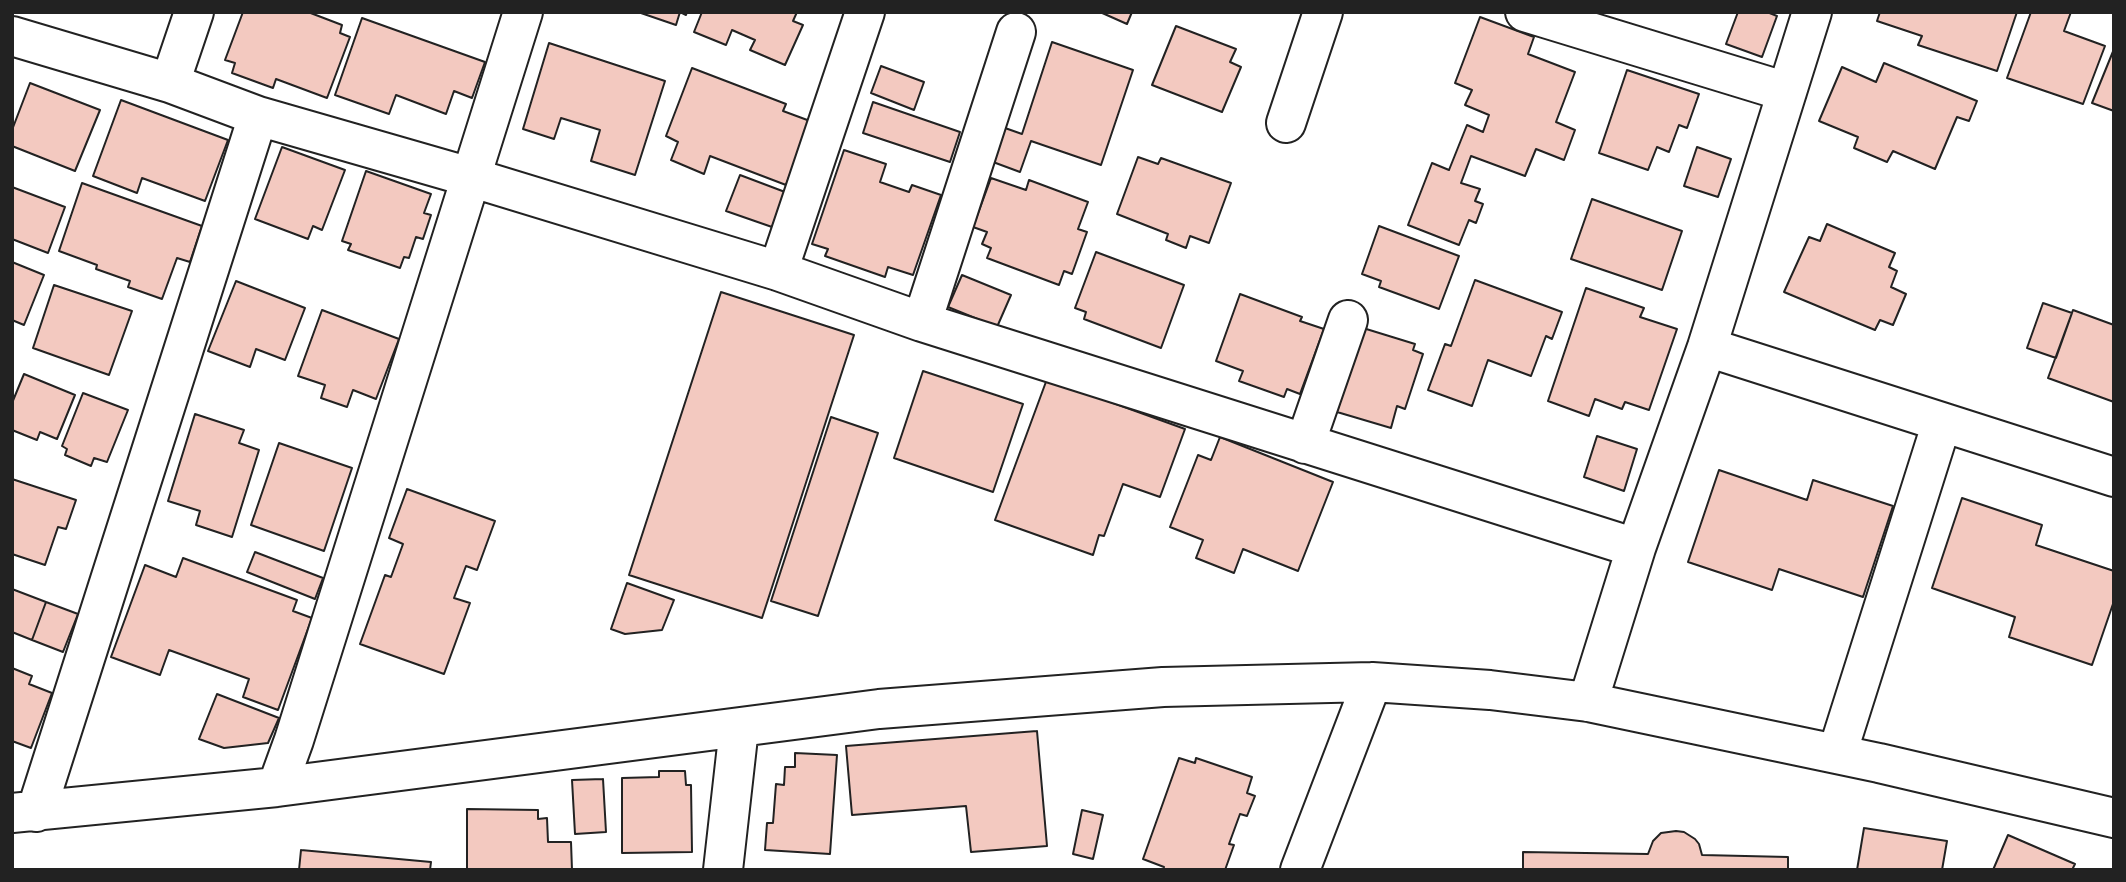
<!DOCTYPE html>
<html>
<head>
<meta charset="utf-8">
<style>
	body { margin:0 }
	#map { position:relative; width:2126px; height:882px; overflow:hidden; background:#fff; font-family:"Alegreya Sans",sans-serif }
	canvas { display:block }
	.frame { position:absolute; inset:0; border:14px solid #222; pointer-events:none }
</style>
</head>
<body>
<div id="map">
<canvas width="2126" height="882"></canvas>
<div class="frame"></div>
</div>
<script>
const g = document.querySelector('canvas').getContext('2d');
g.lineJoin = 'round';
function fill(path, color) { g.fillStyle = color; g.fill(path, 'evenodd'); }
const toPath = rows => new Path2D(rows.map(r => 'M' + r).join(''));
function strokePath(path, color, width, dash) { g.strokeStyle = color; g.lineWidth = width; g.lineCap = dash ? 'butt' : 'round'; g.setLineDash(dash || []); g.stroke(path); }
const building = toPath([
	[243,12,308,12,342,25,340,33,350,37,327,98,276,79,273,88,232,73,235,63,225,60,243,12],
	[638,12,687,12,686,15,680,12,676,25,638,12],
	[702,12,797,12,793,21,803,25,785,65,750,50,755,40,732,30,726,45,694,32,702,12],
	[1100,12,1132,12,1127,24,1100,12],
	[1738,12,1767,12,1777,16,1762,57,1726,44,1738,12],
	[1880,12,2017,12,1997,71,1918,45,1922,36,1877,21,1880,12],
	[2031,12,2071,12,2064,31,2105,46,2083,104,2007,78,2031,12],
	[1480,17,1534,37,1528,54,1575,72,1556,122,1575,130,1564,160,1536,149,1525,176,1471,156,1461,183,1480,189,1475,201,1483,204,1476,223,1469,220,1459,245,1408,225,1432,163,1449,170,1467,125,1483,132,1489,115,1465,105,1472,90,1455,83,1480,17],
	[362,18,485,62,472,98,454,91,446,114,396,95,389,114,335,95,362,18],
	[1176,26,1236,49,1230,62,1241,67,1222,112,1152,85,1176,26],
	[1052,42,1133,70,1101,165,1031,141,1020,172,993,162,1005,128,1022,134,1052,42],
	[549,43,665,81,635,175,591,161,600,130,561,118,554,139,523,129,549,43],
	[2114,49,2114,111,2092,103,2114,49],
	[1884,63,1977,101,1969,121,1957,117,1935,169,1893,151,1887,162,1854,148,1858,137,1819,121,1842,67,1876,82,1884,63],
	[881,66,924,82,914,110,871,93,881,66],
	[692,68,786,104,783,111,810,121,786,185,710,156,704,174,671,160,678,142,666,136,692,68],
	[1627,70,1699,94,1687,128,1679,125,1669,152,1657,147,1648,170,1599,153,1627,70],
	[30,83,100,110,75,171,12,146,12,130,30,83],
	[121,100,228,140,205,201,142,178,137,193,93,176,121,100],
	[873,102,960,132,950,162,863,133,873,102],
	[282,147,345,170,322,230,313,226,308,239,255,219,282,147],
	[1697,147,1731,159,1718,197,1684,186,1697,147],
	[844,150,886,164,880,182,909,192,912,185,941,195,913,275,888,267,885,277,825,256,828,249,812,244,844,150],
	[1138,157,1158,164,1161,158,1231,183,1209,243,1190,236,1186,248,1166,240,1168,234,1117,214,1138,157],
	[366,171,431,194,424,213,431,215,423,239,416,237,409,258,404,257,400,268,348,250,351,244,342,241,366,171],
	[740,175,785,192,772,227,726,211,740,175],
	[991,178,1026,190,1029,180,1088,202,1078,229,1087,232,1072,274,1064,271,1059,285,987,258,991,248,982,244,987,232,973,227,991,178],
	[82,183,202,226,190,262,177,258,162,299,128,287,130,281,96,269,97,265,59,251,82,183],
	[12,187,65,207,48,253,12,239,12,187],
	[1592,199,1682,231,1662,290,1571,259,1592,199],
	[1827,224,1895,253,1889,267,1897,271,1891,287,1906,294,1893,325,1880,320,1875,330,1784,292,1809,237,1820,241,1827,224],
	[1379,226,1459,256,1439,309,1379,287,1381,281,1362,274,1379,226],
	[1096,252,1184,285,1161,348,1084,319,1086,312,1075,308,1096,252],
	[12,262,44,275,24,325,12,320,12,262],
	[962,275,1011,295,997,327,948,307,962,275],
	[1475,280,1562,312,1552,339,1546,336,1531,376,1488,360,1472,406,1428,390,1445,344,1451,346,1475,280],
	[236,281,305,308,285,360,256,349,250,367,208,351,236,281],
	[54,285,132,311,109,375,33,348,54,285],
	[1586,288,1644,308,1640,317,1677,329,1649,410,1625,402,1622,409,1595,399,1589,416,1548,401,1586,288],
	[721,292,854,335,762,618,629,575,721,292],
	[1240,294,1302,317,1300,321,1324,329,1300,394,1287,389,1284,397,1239,381,1243,371,1216,361,1240,294],
	[2043,303,2072,313,2056,358,2027,348,2043,303],
	[322,310,399,339,376,399,353,390,347,407,321,398,325,385,298,376,322,310],
	[2073,310,2114,325,2114,402,2048,378,2073,310],
	[1363,328,1415,344,1413,350,1423,354,1405,409,1397,406,1391,428,1337,412,1363,328],
	[923,371,1023,404,993,492,894,458,923,371],
	[24,374,75,395,57,439,40,432,37,440,12,430,12,403,24,374],
	[1047,379,1185,429,1160,497,1123,484,1104,536,1099,535,1093,555,995,520,1047,379],
	[83,393,128,410,107,462,94,458,91,466,65,455,67,449,62,446,83,393],
	[195,414,244,430,239,443,259,450,232,537,196,525,200,511,168,501,195,414],
	[831,417,878,433,818,616,771,601,831,417],
	[1597,436,1637,449,1624,491,1584,477,1597,436],
	[1220,437,1333,482,1298,571,1243,549,1234,573,1196,558,1203,540,1170,527,1198,455,1211,460,1220,437],
	[279,443,352,468,324,551,251,525,279,443],
	[1719,470,1807,500,1813,480,1893,506,1863,597,1779,569,1772,590,1688,562,1719,470],
	[12,479,76,500,66,529,58,527,45,565,12,554,12,479],
	[407,489,495,521,477,570,466,566,454,598,470,603,444,674,360,644,385,575,391,577,403,544,389,538,407,489],
	[1962,498,2042,525,2036,545,2114,571,2114,601,2092,665,2009,637,2015,617,1932,588,1962,498],
	[255,552,323,578,315,599,247,572,255,552],
	[183,558,297,600,293,611,312,618,278,710,243,697,249,679,169,650,160,675,111,657,145,565,176,577,183,558],
	[627,583,674,600,662,630,625,634,611,629,627,583],
	[12,589,46,602,32,640,12,632,12,589],
	[46,602,78,614,63,652,32,640,46,602],
	[12,668,32,676,29,684,52,693,31,748,12,741,12,668],
	[217,694,279,718,268,743,224,748,199,739,217,694],
	[1037,731,1047,846,971,852,966,806,852,815,846,746,1037,731],
	[795,753,837,755,830,854,765,850,767,823,773,823,776,784,784,785,785,767,795,767,795,753],
	[1179,758,1195,763,1196,758,1252,777,1247,793,1255,796,1247,816,1240,814,1229,844,1234,845,1225,870,1163,870,1164,867,1143,859,1179,758],
	[659,771,685,771,686,785,691,785,692,852,622,853,622,778,659,777,659,771],
	[603,779,606,832,575,834,572,780,603,779],
	[467,809,538,810,538,819,547,818,548,842,571,842,572,870,467,870,467,809],
	[1082,810,1103,815,1093,859,1073,854,1082,810],
	[1864,828,1947,841,1942,870,1857,870,1864,828],
	[1676,831,1684,832,1695,839,1699,844,1702,855,1788,857,1788,870,1523,870,1523,852,1648,854,1653,841,1661,833,1676,831],
	[2008,835,2075,864,2072,870,1993,870,2008,835],
	[301,850,431,862,430,870,299,870,301,850]
]);
fill(building, '#f3c9c0');
strokePath(building, '#222', 2);
const minor = toPath([
	[1525,12,1787,92],
	[12,36,170,83,258,116,470,177,778,271,922,322,1636,548],
	[170,83,194,12],
	[1286,123,1323,12],
	[778,271,865,12],
	[922,322,1016,32],
	[1707,347,2114,477],
	[1305,444,1348,320],
	[1588,702,1636,548,1707,347,1812,12],
	[1837,754,1942,422],
	[277,787,294,740,523,12],
	[36,812,258,116],
	[12,813,277,787,879,709,1163,687,1372,682,1490,690,1588,702,1879,763,2114,818],
	[723,870,739,728],
	[1300,870,1372,682]
]);
strokePath(minor, '#222', 42);
strokePath(minor, '#fff', 38);
</script>
</body>
</html>
